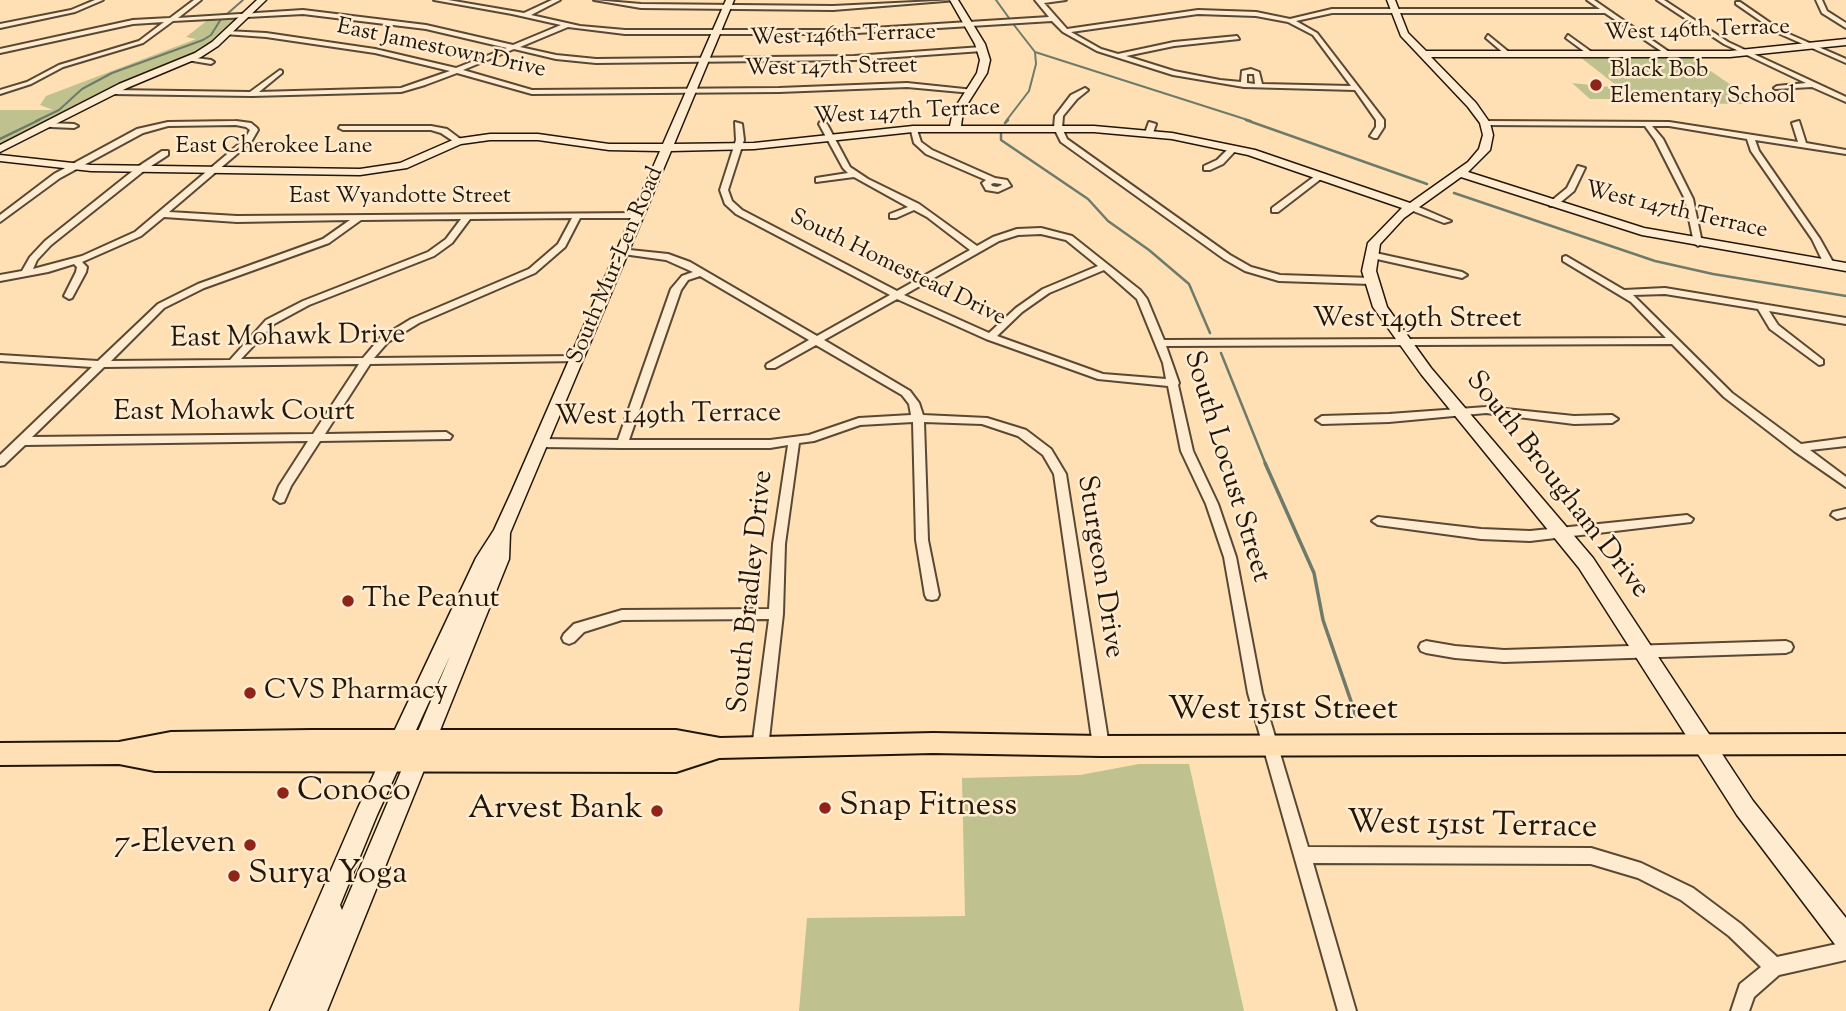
<!DOCTYPE html>
<html>
<head>
<meta charset="utf-8">
<style>
	body { margin:0 }
	canvas { display:block; background:#ffe0b5 }
</style>
</head>
<body>
<canvas width="1846" height="1011"></canvas>
<script>
const g = document.querySelector('canvas').getContext('2d');
g.lineJoin = 'round';
function fill(path, color) { g.fillStyle = color; g.fill(path, 'evenodd'); }
const toPath = rows => new Path2D(rows.map(r => 'M' + r).join(''));
function strokePath(path, color, width, dash) { g.strokeStyle = color; g.lineWidth = width; g.lineCap = dash ? 'butt' : 'round'; g.setLineDash(dash || []); g.stroke(path); }
function label(font, color, halo, rows, align = 'center') {
  g.font = font + ' "Sorts Mill Goudy",serif'; g.lineWidth = 5; g.setLineDash([]); g.textBaseline = 'middle'; g.strokeStyle = halo; g.fillStyle = color; for (const [text, x, y, turn = 0] of rows) {
    g.save(); g.translate(x, y); g.rotate((+turn || 0) * Math.PI / 180); g.textAlign = isNaN(turn) ? turn : align; if (halo) g.strokeText(text, 0, 0); g.fillText(text, 0, 0); g.restore();
  }
}
fill(toPath([
	[236,18,201,50,0,144,0,110,53,110,40,105,46,96,196,39,186,37,209,19],
	[1580,57,1690,57,1759,104,1639,103],
	[1572,83,1610,87,1625,99,1590,99],
	[1139,764,1189,764,1244,1011,799,1011,807,918,965,916,962,778,1080,775]
]), '#bfc28e');
strokePath(toPath([
	[996,0,1009,18],
	[227,14,243,0],
	[1014,25,1035,52,1251,121],
	[36,121,59,110,82,89,112,73,203,40,211,35,221,19],
	[1006,121,1029,91,1036,64,1035,52]
]), '#6e7a6a', 2);
strokePath(toPath([
	[1246,120,1427,184],
	[1005,123,1008,120],
	[1001,134,1001,140,1088,199,1108,221,1149,250,1189,284,1210,333],
	[0,139,39,120],
	[1454,193,1655,261,1713,274,1846,296],
	[1221,353,1266,465]
]), '#6e7a6a', 2.5);
strokePath(toPath([
	[1265,463,1314,573,1323,620,1353,707]
]), '#6e7a6a', 3.5);
strokePath(toPath([
	[1353,705,1356,715]
]), '#6e7a6a', 4.5);
const street = toPath([
	[95,0,103,0,75,12,0,28,0,24,71,10,95,0],
	[194,0,201,0,178,18,303,10,426,25,513,45,561,25,512,14,434,0,448,0,524,13,552,0,560,0,531,15,580,26,625,30,841,30,1049,17,1035,0,1066,0,1044,3,1067,29,1198,10,1256,12,1290,19,1332,9,1600,9,1587,0,1594,0,1672,54,1667,55,1605,13,1332,13,1296,21,1317,33,1384,120,1384,127,1377,138,1374,138,1370,136,1376,127,1376,120,1355,90,1244,87,1173,75,1097,51,1063,32,1052,21,841,34,625,34,568,27,520,47,556,55,596,59,854,56,982,47,985,49,982,51,854,60,596,63,556,59,514,49,463,70,532,90,779,88,907,83,974,90,974,92,972,93,907,87,779,92,532,94,457,73,425,85,401,92,252,96,112,94,108,92,112,90,250,92,280,70,282,71,282,73,259,92,401,88,450,71,375,53,266,37,224,34,226,31,266,33,375,49,456,68,507,48,426,29,303,14,173,21,143,43,63,67,31,84,0,94,0,90,27,82,59,65,139,41,164,22,133,24,0,53,0,49,133,20,170,18,194,0],
	[1198,14,1256,16,1288,22,1313,35,1351,86,1262,84,1259,72,1251,69,1242,71,1241,82,1220,80,1174,71,1126,56,1174,46,1239,39,1237,36,1174,42,1118,54,1101,49,1071,32,1198,14],
	[1247,74,1254,74,1255,84,1247,83,1247,74],
	[594,0,641,4,833,6,957,0,833,10,641,8,594,0],
	[1657,0,1664,0,1728,42,1846,97,1846,102,1812,87,1775,89,1774,88,1777,86,1806,83,1724,44,1657,0],
	[1816,0,1822,0,1827,11,1846,23,1846,28,1822,13,1816,0],
	[1736,2,1740,2,1782,31,1846,59,1846,63,1778,33,1736,4,1736,2],
	[1488,35,1510,53,1510,55,1506,55,1486,38,1488,35],
	[1568,35,1593,53,1593,55,1589,55,1566,38,1568,35],
	[189,57,211,60,214,62,211,64,187,60,187,58,189,57],
	[1085,88,1088,90,1087,91,1077,99,1063,116,1062,128,1067,139,1230,255,1251,267,1280,275,1371,278,1376,281,1371,284,1279,281,1245,271,1224,259,1061,142,1054,128,1055,116,1071,95,1085,88],
	[236,121,251,123,257,128,258,130,251,142,169,212,237,216,641,213,642,215,638,218,580,218,565,247,535,273,419,323,388,342,374,358,577,356,582,359,581,361,370,364,325,434,446,432,452,436,450,439,320,441,291,486,284,502,280,503,274,499,279,486,308,441,25,445,4,465,0,466,0,455,92,367,0,361,0,355,98,361,158,304,198,284,323,239,350,220,237,222,164,217,141,236,82,262,87,267,86,272,72,298,69,299,64,296,76,272,77,267,74,264,48,272,0,281,0,275,22,271,30,257,45,241,139,166,162,151,168,151,168,155,145,170,51,245,37,260,33,269,82,256,135,232,245,139,250,130,246,127,236,125,168,126,143,133,60,178,0,222,0,215,54,174,137,129,168,122,236,121],
	[572,218,558,244,529,269,411,319,380,338,363,358,241,359,274,324,309,305,434,256,452,243,470,219,572,218],
	[461,219,446,239,428,252,303,301,266,320,230,360,111,361,164,308,204,288,329,243,361,220,461,219],
	[359,364,313,434,32,437,104,367,359,364],
	[1482,121,1669,122,1798,142,1792,123,1799,121,1806,143,1846,150,1846,154,1755,140,1759,151,1820,239,1834,264,1829,267,1824,264,1812,239,1751,151,1747,139,1669,126,1652,126,1663,139,1693,199,1702,243,1698,246,1694,243,1685,199,1655,140,1645,126,1485,125,1481,123,1482,121],
	[735,122,742,124,744,140,728,190,732,201,742,210,897,291,970,250,927,217,914,210,896,218,890,218,890,214,908,207,854,177,816,182,816,178,848,173,843,168,819,124,820,122,827,124,850,167,868,179,919,204,977,246,993,237,1017,229,1041,228,1072,236,1140,290,1147,299,1164,340,1666,338,1631,302,1563,261,1563,257,1566,256,1624,290,1665,288,1846,318,1846,324,1769,311,1778,325,1823,360,1823,364,1819,365,1770,329,1758,309,1665,294,1633,295,1732,393,1801,444,1846,438,1846,446,1810,450,1846,477,1846,487,1794,451,1724,397,1672,344,1166,346,1179,383,1178,385,1193,451,1218,504,1236,557,1262,693,1308,847,1591,848,1641,863,1693,888,1741,924,1777,957,1846,942,1846,960,1779,975,1754,997,1749,1011,1731,1011,1740,984,1761,967,1729,936,1681,900,1638,878,1591,864,1313,863,1356,1011,1338,1011,1248,693,1224,557,1206,504,1181,451,1168,386,1098,379,986,339,897,299,824,340,910,391,919,403,923,415,987,418,1026,430,1051,449,1066,474,1109,746,1106,751,1101,753,1096,751,1093,746,1054,474,1043,455,1018,436,982,424,924,422,928,540,939,595,937,599,932,600,927,599,925,595,916,540,913,422,860,425,814,441,799,443,785,544,783,614,768,748,765,753,760,755,755,753,752,748,769,619,622,620,584,632,574,642,569,644,564,642,562,638,564,634,574,624,622,610,769,609,773,544,788,445,770,448,622,448,541,447,535,443,541,439,618,440,671,289,682,276,693,272,666,260,623,254,620,253,620,249,668,254,690,262,817,336,890,295,736,214,725,204,720,190,736,140,735,122],
	[1041,234,1066,240,1098,266,1043,289,1016,308,989,333,904,295,999,241,1018,235,1041,234],
	[1104,270,1137,299,1163,363,1166,379,1103,374,997,336,1022,312,1049,293,1104,270],
	[700,276,809,340,767,364,766,366,767,368,775,368,816,345,902,395,909,404,911,415,859,418,809,435,770,440,629,440,681,290,688,280,700,276],
	[1149,122,1156,124,1153,133,1149,135,1145,133,1149,122],
	[48,123,74,124,78,126,74,128,51,127,48,127,48,123],
	[340,126,431,126,447,129,463,141,456,143,441,133,431,130,343,130,339,128,340,126],
	[910,127,916,127,921,142,932,150,995,178,1007,180,1011,186,998,192,986,190,982,183,986,180,926,154,914,143,910,127],
	[994,183,1001,184,1002,185,997,187,992,186,991,184,994,183],
	[1231,146,1238,148,1223,164,1210,170,1204,170,1204,166,1217,160,1231,146],
	[1578,166,1585,168,1574,191,1556,206,1550,206,1550,202,1567,188,1578,166],
	[1319,173,1326,175,1278,212,1272,212,1272,208,1319,173],
	[1408,205,1414,205,1451,221,1444,223,1408,209,1408,205],
	[1371,252,1462,272,1467,275,1462,278,1368,257,1368,253,1371,252],
	[1486,407,1574,416,1612,415,1618,419,1612,423,1574,424,1486,413,1389,422,1322,424,1316,420,1322,416,1389,414,1486,407],
	[1846,509,1846,517,1837,519,1831,515,1833,512,1846,509],
	[1687,515,1693,519,1691,522,1530,541,1481,539,1378,525,1372,521,1378,517,1481,529,1530,531,1687,515],
	[1426,641,1455,646,1504,650,1786,641,1791,643,1793,647,1791,651,1786,653,1504,662,1455,658,1426,653,1421,651,1419,647,1421,643,1426,641]
]);
const secondary = toPath([
	[257,0,266,0,218,46,201,57,127,88,0,152,0,145,119,84,195,53,212,42,257,0],
	[726,0,734,0,674,144,754,143,913,126,950,126,953,111,977,73,980,60,975,44,950,0,958,0,985,44,990,60,987,73,963,111,961,126,1094,126,1172,133,1255,150,1410,203,1468,162,1479,149,1483,135,1480,123,1468,107,1401,36,1387,0,1395,0,1408,33,1426,51,1730,51,1846,39,1846,45,1730,57,1431,57,1476,103,1490,123,1493,135,1490,150,1468,172,1644,228,1846,263,1846,271,1642,235,1461,177,1404,218,1380,244,1376,271,1387,307,1431,368,1593,558,1753,801,1846,918,1846,951,1837,947,1737,815,1579,568,1421,374,1373,307,1362,271,1368,243,1402,208,1248,155,1172,139,1094,132,913,132,754,149,671,151,510,533,509,559,327,1011,270,1011,358,808,476,558,494,530,511,493,660,151,609,150,538,140,490,140,461,144,407,168,360,175,91,171,0,161,0,155,91,165,360,169,400,163,455,139,490,134,538,134,609,144,663,144,726,0],
	[450,656,342,910,340,905,377,815,450,656]
]);
const primary = toPath([
	[311,730,676,730,720,738,933,733,1101,736,1846,734,1846,754,1101,756,933,753,719,758,676,772,155,771,119,764,0,765,0,743,119,742,171,732,311,730]
]);
strokePath(street, '#594833', 4);
strokePath(secondary, '#221608', 3);
strokePath(primary, '#221608', 4);
fill(street, '#ffebcf');
fill(secondary, '#ffebcf');
fill(primary, '#ffe0b5');
for (const [x, y, r, color] of [
	[1596,85,7,"#8f2418"],
	[348,601,7,"#8f2418"],
	[250,693,7,"#8f2418"],
	[283,793,7,"#8f2418"],
	[825,808,7,"#8f2418"],
	[657,811,7,"#8f2418"],
	[250,845,7,"#8f2418"],
	[234,876,7,"#8f2418"]
]) { const dot = new Path2D(); dot.arc(x, y, r, 0, 2 * Math.PI); g.fillStyle = color; g.fill(dot); strokePath(dot, '#ffebcf', 2.5); }
label('23px', '#221608', '#ffebcf', [
	["West 146th Terrace",1697,32,-2],
	["West 146th Terrace",843,37,-2],
	["East Jamestown Drive",441,50,12],
	["West 147th Street",831,69,-1],
	["West 147th Terrace",907,114,-3],
	["East Cherokee Lane",274,148],
	["East Wyandotte Street",400,198],
	["West 147th Terrace",1676,212,13],
	["South Mur-Len Road",617,266,-67],
	["South Homestead Drive",897,269,26]
]);
label('23px', '#221608', '#ffebcf', [
	["Black Bob",1610,72],
	["Elementary School",1610,98]
], 'left');
label('28px', '#221608', '#ffebcf', [
	["West 149th Street",1417,321],
	["East Mohawk Drive",288,339,-1],
	["East Mohawk Court",234,414],
	["West 149th Terrace",668,417,-1],
	["South Locust Street",1225,467,73],
	["South Brougham Drive",1556,486,52],
	["Sturgeon Drive",1098,567,81],
	["South Bradley Drive",753,592,-84]
]);
label('28px', '#221608', '#ffebcf', [
	["The Peanut",362,601],
	["CVS Pharmacy",264,693]
], 'left');
label('33px', '#221608', '#ffebcf', [
	["West 151st Street",1283,712],
	["West 151st Terrace",1472,828,1]
]);
label('33px', '#221608', '#ffebcf', [
	["Conoco",297,793],
	["Snap Fitness",839,808],
	["Arvest Bank",643,811,"right"],
	["7-Eleven",236,845,"right"],
	["Surya Yoga",248,876]
], 'left');
</script>
</body>
</html>
